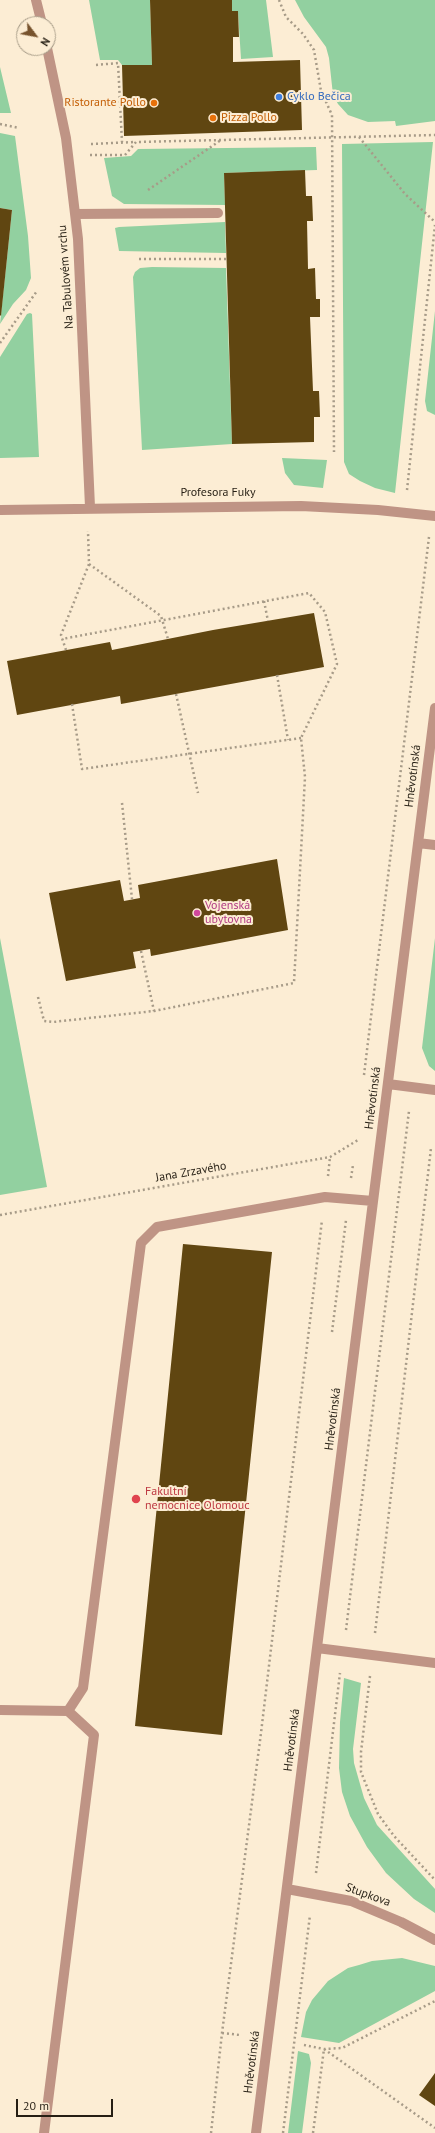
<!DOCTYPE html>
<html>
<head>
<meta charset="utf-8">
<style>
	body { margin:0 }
	#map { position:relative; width:435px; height:2133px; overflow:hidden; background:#fcedd4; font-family:"PT Sans",sans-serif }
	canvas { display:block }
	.north { position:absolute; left:16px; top:16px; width:40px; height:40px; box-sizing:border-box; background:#fcedd4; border:1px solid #a69b87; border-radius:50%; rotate:122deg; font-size:11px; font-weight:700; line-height:16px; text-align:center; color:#261f14 }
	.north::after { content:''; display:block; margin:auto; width:14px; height:18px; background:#77532d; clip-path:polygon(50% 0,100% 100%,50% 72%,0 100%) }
	.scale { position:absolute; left:16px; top:2099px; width:97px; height:18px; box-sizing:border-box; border:2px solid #261f14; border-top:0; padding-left:5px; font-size:12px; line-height:14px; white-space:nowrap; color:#261f14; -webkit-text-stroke:3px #fcedd4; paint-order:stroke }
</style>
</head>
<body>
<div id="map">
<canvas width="435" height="2133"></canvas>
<div class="north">N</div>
<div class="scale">20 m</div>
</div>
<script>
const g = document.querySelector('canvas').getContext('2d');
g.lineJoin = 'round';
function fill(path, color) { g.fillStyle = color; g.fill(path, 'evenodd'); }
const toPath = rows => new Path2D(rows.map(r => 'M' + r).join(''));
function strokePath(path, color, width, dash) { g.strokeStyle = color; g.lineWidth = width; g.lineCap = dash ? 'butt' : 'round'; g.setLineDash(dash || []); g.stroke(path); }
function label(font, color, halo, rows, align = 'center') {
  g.font = font + ' "PT Sans",sans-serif'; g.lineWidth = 4; g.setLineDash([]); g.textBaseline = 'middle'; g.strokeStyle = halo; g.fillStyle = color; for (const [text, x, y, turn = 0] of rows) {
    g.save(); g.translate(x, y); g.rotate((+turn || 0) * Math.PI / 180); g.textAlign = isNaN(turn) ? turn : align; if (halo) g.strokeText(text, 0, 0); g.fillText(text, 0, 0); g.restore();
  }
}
fill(toPath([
	[89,0,150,0,152,65,122,65,118,60,100,60],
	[232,0,266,0,273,57,241,59,238,12,232,11],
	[295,0,435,0,435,121,396,126,395,121,368,122,348,115,338,104,333,95,329,58,326,47,304,17],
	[0,67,11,113,0,113],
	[0,133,15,136,28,236,31,278,26,290,13,304,0,324,12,210,0,208],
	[433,142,395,493,375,488,360,481,349,474,344,462,342,144],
	[316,147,317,170,224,173,225,205,124,204,112,196,104,158,131,156,138,149],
	[225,222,226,253,119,251,115,228,119,227],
	[152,267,226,268,232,444,142,450,133,277,135,272,140,268],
	[435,311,435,415,427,411,425,401],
	[30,313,32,314,39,457,0,458,0,357,27,314],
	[282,458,327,460,323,488,294,485,285,473],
	[0,938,47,1187,0,1195],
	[435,938,435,1071,429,1066,422,1048],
	[344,1678,361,1683,353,1749,354,1763,364,1798,377,1825,435,1889,435,1913,414,1899,386,1873,367,1847,350,1816,342,1792,339,1768,340,1722],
	[402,1958,435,1966,435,1991,339,2043,301,2037,306,2012,312,2000,328,1981,348,1968,359,1965,372,1961],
	[298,2051,309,2054,311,2063,302,2133,288,2133]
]), '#92d0a0');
fill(toPath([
	[150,0,232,0,232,11,238,11,239,37,233,37,233,62,300,60,302,130,124,136,122,65,152,65],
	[305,170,306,196,312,196,313,221,307,221,308,269,315,268,316,299,320,299,320,317,310,317,313,391,319,391,320,417,314,417,314,442,232,444,224,173],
	[0,208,12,210,1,316,0,315],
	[314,613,324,667,121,704,120,696,17,715,7,661,110,642,112,650,213,630],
	[277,859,288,930,151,956,150,949,133,952,136,968,66,981,49,893,120,880,124,901,140,898,138,885],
	[183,1244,272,1252,222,1735,135,1726],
	[435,2073,435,2106,419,2095]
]), '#604611');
strokePath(toPath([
	[279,0,286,17,303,34,314,50,321,91,332,115,334,452],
	[96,65,118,63,122,142],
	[0,124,19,128],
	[359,137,405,194,435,222],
	[91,144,135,142],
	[90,155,125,155,136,142,435,135],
	[148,190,221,140],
	[139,259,226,259],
	[0,343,37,291],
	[407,490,435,225],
	[89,564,161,616,168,639],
	[264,601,268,621],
	[66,650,61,635,89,564,88,531],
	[277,675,288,740],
	[176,694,198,793],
	[72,704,82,769,301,738],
	[122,803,132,899],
	[141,951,154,1011],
	[38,997,44,1021,53,1022,154,1011,294,983,305,777,301,738,337,664,325,612,309,593,62,639],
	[364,1075,429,537],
	[328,1176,330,1157],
	[351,1178,353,1165],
	[0,1215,330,1157,358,1140],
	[332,1332,346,1220],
	[346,1630,409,1111],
	[375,1633,431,1148],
	[370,1676,361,1752,361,1772,378,1814,394,1836,435,1880],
	[316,1873,340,1673],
	[222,2033,240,2035],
	[304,2045,324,2049,342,2048,435,2001],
	[324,2049,435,2128],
	[211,2133,222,2033,261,1733,322,1220],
	[283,2133,310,1915],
	[313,2133,324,2049]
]), '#a79b88', 2.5, [2, 3]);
strokePath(toPath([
	[36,0,42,24],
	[47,48,66,138,78,239,90,507],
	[75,214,218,213],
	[0,510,301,506,378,510,435,516],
	[418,843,435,845],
	[388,1084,435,1090],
	[317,1648,435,1663],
	[0,1710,68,1711,83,1688,141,1243,157,1227,325,1197,373,1201],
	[287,1889,351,1901,401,1922,435,1940],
	[44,2133,94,1735,68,1711],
	[256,2133,435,708]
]), '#bf9485', 10);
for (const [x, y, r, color] of [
	[279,97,4,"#3f7fe0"],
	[154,103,4,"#e8710a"],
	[213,118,4,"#e8710a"],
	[197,913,4,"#d1479c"],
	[136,1499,5,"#e0444e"]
]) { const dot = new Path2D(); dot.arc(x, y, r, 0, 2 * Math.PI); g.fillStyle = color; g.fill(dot); strokePath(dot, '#fcedd4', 1.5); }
label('12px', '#366cbe', '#fcedd4', [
	["Cyklo Bečica",287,97]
], 'left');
label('12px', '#c56008', '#fcedd4', [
	["Ristorante Pollo",146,103],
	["Pizza Pollo",221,118,"left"]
], 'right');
label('12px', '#261f14', '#fcedd4', [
	["Na Tabulovém vrchu",66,277,-94],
	["Profesora Fuky",218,493],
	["Hněvotínská",413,776,-83],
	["Hněvotínská",373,1098,-83],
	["Jana Zrzavého",191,1172,-10],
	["Hněvotínská",333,1419,-83],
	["Hněvotínská",292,1740,-83],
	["Stupkova",368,1895,20],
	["Hněvotínská",252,2062,-83]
]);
label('12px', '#b23c85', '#fcedd4', [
	["Vojenská",205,906],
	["ubytovna",205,920]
], 'left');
label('12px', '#be3a42', '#fcedd4', [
	["Fakultní",145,1492],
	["nemocnice Olomouc",145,1506]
], 'left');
</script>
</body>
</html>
